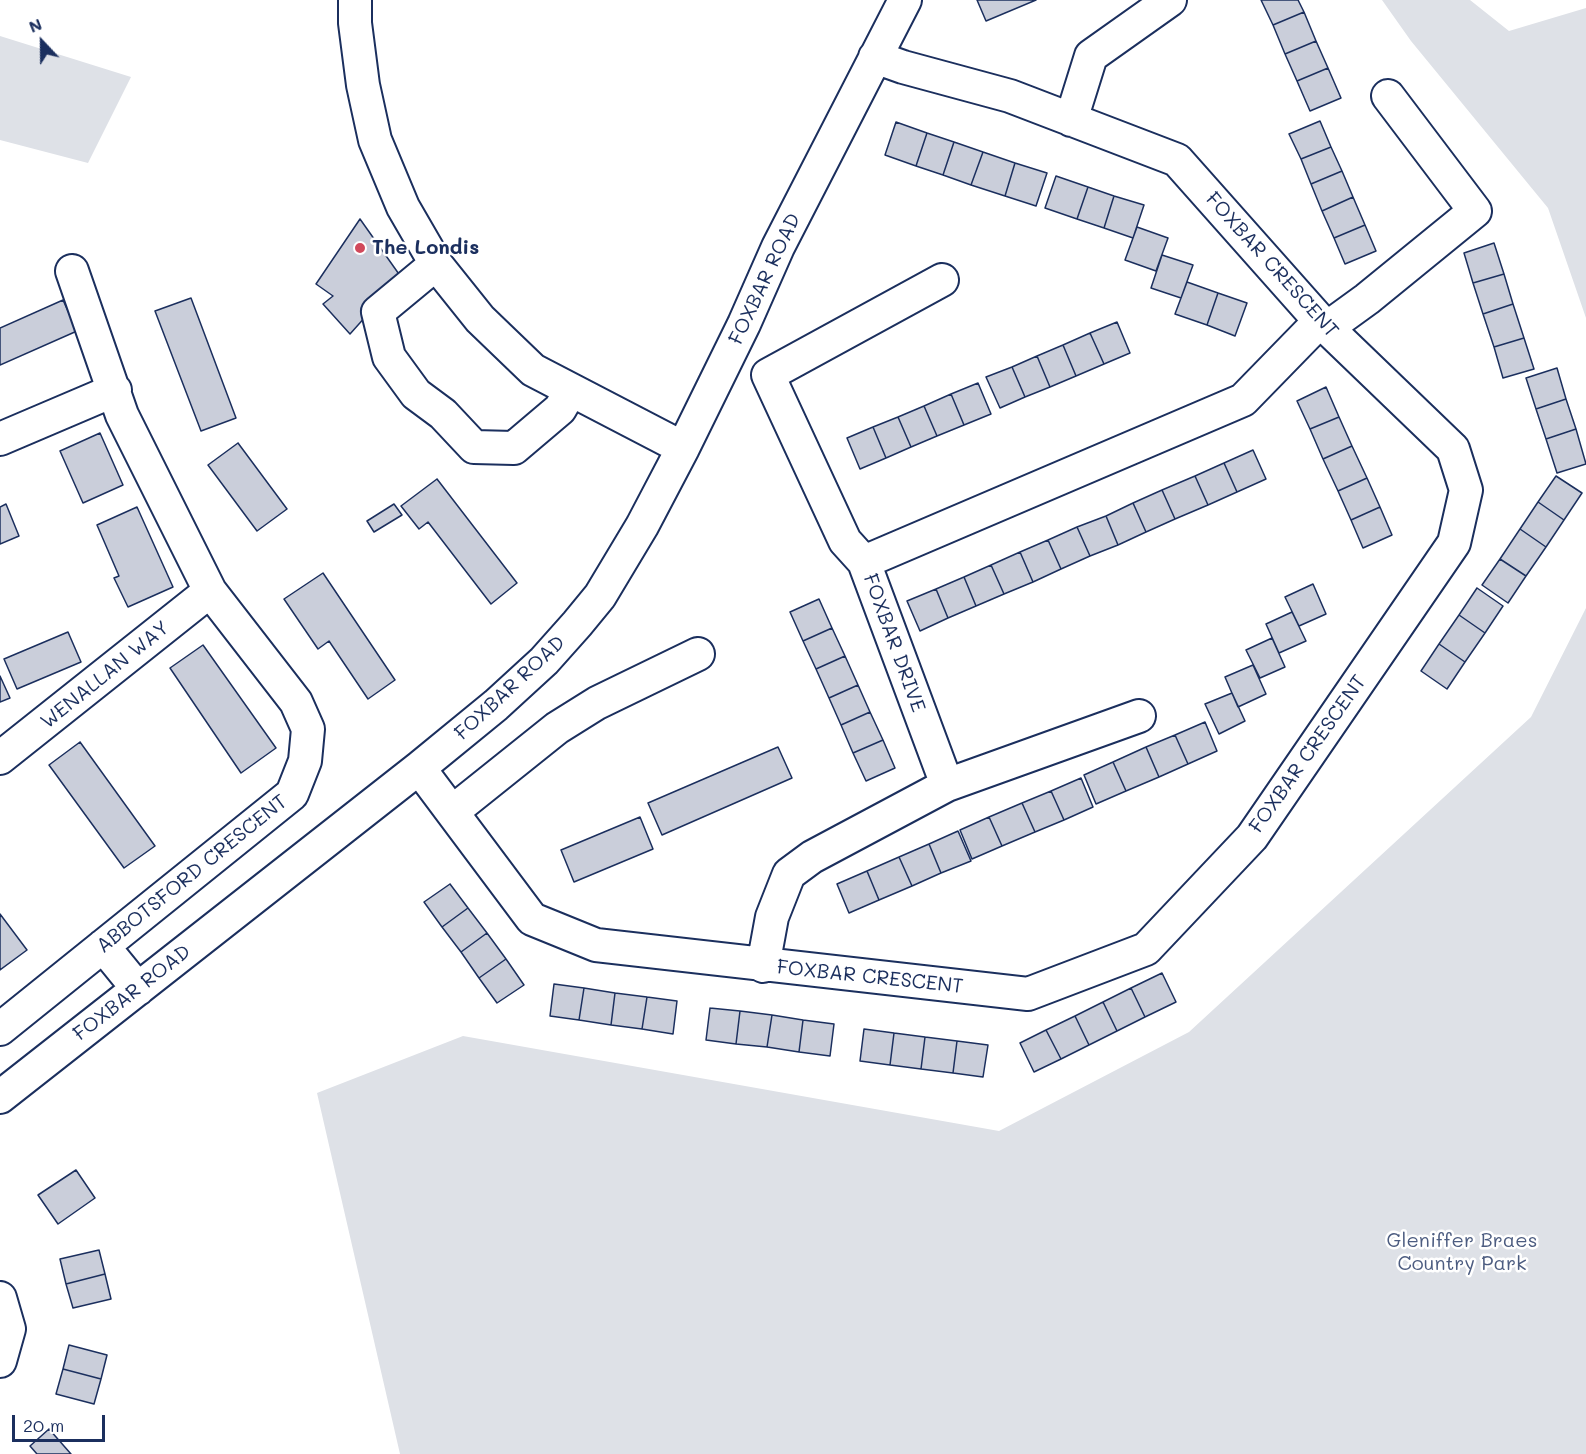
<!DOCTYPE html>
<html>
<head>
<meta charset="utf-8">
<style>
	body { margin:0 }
	#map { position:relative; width:1586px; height:1454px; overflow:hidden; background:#fff; font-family:Mali,sans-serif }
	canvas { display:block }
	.north { position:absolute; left:12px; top:12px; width:60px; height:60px; -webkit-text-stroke:4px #fff; paint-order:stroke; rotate:338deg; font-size:16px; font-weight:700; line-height:24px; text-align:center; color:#1b2f5e }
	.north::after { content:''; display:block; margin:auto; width:21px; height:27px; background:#1b2f5e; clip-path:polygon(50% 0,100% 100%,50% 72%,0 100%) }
	.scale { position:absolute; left:12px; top:1415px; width:93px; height:27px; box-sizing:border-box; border:3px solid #1b2f5e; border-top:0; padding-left:8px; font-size:18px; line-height:21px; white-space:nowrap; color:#1b2f5e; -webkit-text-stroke:4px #fff; paint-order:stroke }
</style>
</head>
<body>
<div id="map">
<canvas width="1586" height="1454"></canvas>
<div class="north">N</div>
<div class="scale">20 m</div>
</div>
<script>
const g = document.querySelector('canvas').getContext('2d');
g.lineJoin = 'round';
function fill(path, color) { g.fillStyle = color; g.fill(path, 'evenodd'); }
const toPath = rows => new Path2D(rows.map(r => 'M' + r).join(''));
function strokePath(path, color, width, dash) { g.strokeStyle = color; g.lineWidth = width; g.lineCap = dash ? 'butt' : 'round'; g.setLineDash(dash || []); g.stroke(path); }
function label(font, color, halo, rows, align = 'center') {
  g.font = font + ' Mali,sans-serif'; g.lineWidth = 5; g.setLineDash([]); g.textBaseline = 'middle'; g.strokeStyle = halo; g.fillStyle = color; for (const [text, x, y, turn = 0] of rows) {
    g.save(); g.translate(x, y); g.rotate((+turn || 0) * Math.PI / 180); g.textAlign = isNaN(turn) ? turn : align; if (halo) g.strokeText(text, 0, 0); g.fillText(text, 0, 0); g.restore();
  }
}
fill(toPath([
	[1382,0,1470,0,1509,31,1586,8,1586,318,1548,208,1411,41],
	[0,36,131,77,88,163,0,140],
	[1586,608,1586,1454,400,1454,317,1093,463,1036,999,1131,1189,1032,1531,717]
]), '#dee1e7');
const building = toPath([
	[977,0,1036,0,986,21,977,0],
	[1261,0,1298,0,1304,12,1273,25,1261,0],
	[1304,12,1316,41,1285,54,1273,25,1304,12],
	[1316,41,1328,68,1297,81,1285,54,1316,41],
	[1328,68,1341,98,1310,111,1297,81,1328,68],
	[1320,121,1331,147,1301,159,1289,134,1320,121],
	[896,122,927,133,916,166,885,155,896,122],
	[927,133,954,142,943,175,916,166,927,133],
	[954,142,983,152,971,185,943,175,954,142],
	[1331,147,1342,171,1311,184,1301,159,1331,147],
	[983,152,1015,163,1005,196,971,185,983,152],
	[1015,163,1047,173,1036,206,1005,196,1015,163],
	[1342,171,1353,197,1322,211,1311,184,1342,171],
	[1056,176,1088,187,1077,219,1045,208,1056,176],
	[1088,187,1114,196,1104,228,1077,219,1088,187],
	[1114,196,1144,205,1133,238,1104,228,1114,196],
	[1353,197,1365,225,1334,238,1322,211,1353,197],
	[360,219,401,277,350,334,323,304,333,296,316,284,360,219],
	[1365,225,1376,251,1345,264,1334,238,1365,225],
	[1137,227,1168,238,1156,271,1125,260,1137,227],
	[1494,243,1504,274,1473,283,1464,253,1494,243],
	[1162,255,1193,265,1181,298,1151,288,1162,255],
	[1504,274,1513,304,1483,314,1473,283,1504,274],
	[1187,282,1218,293,1207,325,1175,314,1187,282],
	[1218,293,1247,303,1235,336,1207,325,1218,293],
	[191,298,236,418,201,431,155,311,191,298],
	[63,300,77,331,0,365,0,328,63,300],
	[1513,304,1524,338,1494,347,1483,314,1513,304],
	[1117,322,1130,353,1104,364,1090,333,1117,322],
	[1090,333,1104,364,1076,376,1063,345,1090,333],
	[1524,338,1534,369,1503,378,1494,347,1524,338],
	[1063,345,1076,376,1050,387,1037,356,1063,345],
	[1037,356,1050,387,1025,397,1012,367,1037,356],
	[1012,367,1025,397,1000,408,986,377,1012,367],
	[1557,368,1566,399,1536,409,1526,378,1557,368],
	[978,383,991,414,964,425,951,394,978,383],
	[1326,387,1339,417,1310,429,1297,401,1326,387],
	[951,394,964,425,937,436,924,406,951,394],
	[1566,399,1576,429,1546,439,1536,409,1566,399],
	[924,406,937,436,911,447,898,417,924,406],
	[898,417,911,447,886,458,873,427,898,417],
	[1339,417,1352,446,1323,459,1310,429,1339,417],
	[873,427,886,458,860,469,847,438,873,427],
	[1576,429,1586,464,1557,473,1546,439,1576,429],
	[100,433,123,485,83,503,60,451,100,433],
	[238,443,287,509,257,531,208,465,238,443],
	[1352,446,1367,478,1338,491,1323,459,1352,446],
	[1253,450,1266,479,1237,492,1224,463,1253,450],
	[1224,463,1237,492,1208,505,1195,476,1224,463],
	[1195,476,1208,505,1175,519,1162,490,1195,476],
	[1556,476,1582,493,1564,520,1538,502,1556,476],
	[1367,478,1380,507,1351,520,1338,491,1367,478],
	[437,479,517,583,491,604,428,522,419,529,401,506,437,479],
	[1162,490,1175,519,1146,532,1133,503,1162,490],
	[1538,502,1564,520,1546,547,1520,529,1538,502],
	[1133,503,1146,532,1118,545,1106,516,1133,503],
	[6,504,19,536,0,544,0,507,6,504],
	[394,504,402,515,374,532,367,521,394,504],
	[137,507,173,587,128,607,114,578,119,576,97,525,137,507],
	[1380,507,1392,535,1363,548,1351,520,1380,507],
	[1106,516,1118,545,1090,556,1077,527,1106,516],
	[1077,527,1090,556,1061,569,1048,540,1077,527],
	[1520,529,1546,547,1526,576,1500,559,1520,529],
	[1048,540,1061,569,1033,582,1020,552,1048,540],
	[1020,552,1033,582,1004,594,991,565,1020,552],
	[1500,559,1526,576,1508,603,1482,585,1500,559],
	[991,565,1004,594,976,606,964,577,991,565],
	[323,573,395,680,368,699,329,641,318,649,284,599,323,573],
	[964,577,976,606,948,618,936,589,964,577],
	[1313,584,1326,614,1299,626,1285,597,1313,584],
	[1477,588,1503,606,1485,633,1459,615,1477,588],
	[936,589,948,618,920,631,907,601,936,589],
	[819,599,832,628,803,641,790,612,819,599],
	[1292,612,1306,641,1279,653,1266,624,1292,612],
	[1459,615,1485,633,1465,662,1439,644,1459,615],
	[832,628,845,656,816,669,803,641,832,628],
	[68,632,81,662,17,689,4,659,68,632],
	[1272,638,1285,667,1260,678,1246,650,1272,638],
	[1439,644,1465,662,1447,689,1421,671,1439,644],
	[203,645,276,748,241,773,170,668,203,645],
	[845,656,858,685,829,698,816,669,845,656],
	[1253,665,1266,694,1238,707,1225,677,1253,665],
	[0,676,10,698,0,702,0,676],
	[858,685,870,712,841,725,829,698,858,685],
	[1232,693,1245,721,1219,734,1205,704,1232,693],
	[870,712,883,740,853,753,841,725,870,712],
	[1205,722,1217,751,1188,764,1175,735,1205,722],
	[1175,735,1188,764,1159,777,1146,747,1175,735],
	[883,740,895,768,866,781,853,753,883,740],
	[80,742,155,846,124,868,49,765,80,742],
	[778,747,792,778,662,835,648,803,778,747],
	[1146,747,1159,777,1126,791,1113,762,1146,747],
	[1113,762,1126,791,1096,804,1084,775,1113,762],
	[1081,778,1093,807,1064,820,1051,791,1081,778],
	[1051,791,1064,820,1035,832,1022,803,1051,791],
	[1022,803,1035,832,1002,846,989,817,1022,803],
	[640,817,653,849,574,882,561,850,640,817],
	[989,817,1002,846,972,859,960,830,989,817],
	[958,831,971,861,941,873,929,844,958,831],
	[929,844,941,873,912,886,899,857,929,844],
	[899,857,912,886,879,900,867,871,899,857],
	[867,871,879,900,849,913,837,884,867,871],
	[450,884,468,908,442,927,424,902,450,884],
	[468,908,487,933,461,952,442,927,468,908],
	[0,914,27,950,0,970,0,914],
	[487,933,506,959,479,978,461,952,487,933],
	[506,959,524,985,497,1003,479,978,506,959],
	[1162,973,1176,1002,1145,1017,1131,988,1162,973],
	[554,984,584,988,579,1020,550,1016,554,984],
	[584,988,615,993,611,1025,579,1020,584,988],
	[1131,988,1145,1017,1117,1031,1103,1002,1131,988],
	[615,993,647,997,642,1029,611,1025,615,993],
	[647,997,677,1001,673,1034,642,1029,647,997],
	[1103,1002,1117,1031,1089,1045,1075,1016,1103,1002],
	[710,1008,740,1011,736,1044,706,1040,710,1008],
	[740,1011,772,1015,767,1047,736,1044,740,1011],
	[772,1015,803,1020,799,1052,767,1047,772,1015],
	[1075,1016,1089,1045,1061,1059,1046,1030,1075,1016],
	[803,1020,834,1024,830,1056,799,1052,803,1020],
	[864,1029,894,1033,890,1065,860,1061,864,1029],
	[1046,1030,1061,1059,1034,1072,1020,1043,1046,1030],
	[894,1033,925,1037,921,1069,890,1065,894,1033],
	[925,1037,957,1041,953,1073,921,1069,925,1037],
	[957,1041,988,1045,983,1077,953,1073,957,1041],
	[76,1170,95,1198,58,1224,38,1195,76,1170],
	[99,1250,105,1274,66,1284,60,1259,99,1250],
	[105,1274,111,1299,73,1308,66,1284,105,1274],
	[69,1345,107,1355,101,1379,63,1369,69,1345],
	[63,1369,101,1379,94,1404,56,1394,63,1369],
	[49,1429,71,1454,37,1454,30,1446,49,1429]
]);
fill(building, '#caceda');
strokePath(building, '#1b2f5e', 1.5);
const minor = toPath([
	[355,0,355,23,363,85,375,140,403,207,436,264,480,319,533,370,683,448],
	[1071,120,1091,56,1170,0],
	[436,264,378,312,389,357,416,394,443,414,474,447,514,448,560,409,571,390],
	[1327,328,1367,299,1475,211,1388,96],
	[0,439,115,390],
	[864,562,845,541,768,375,942,280],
	[0,758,210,591],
	[419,768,532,919,596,945,1028,994,1146,949,1252,837,1454,543,1466,490,1453,449,1320,321,1177,160,1010,96,903,67,875,57],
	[947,785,1139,716],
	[452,812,557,728,597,703,698,654],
	[103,946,138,989],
	[763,966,772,917,789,874,812,857,947,785,864,562,1243,400,1320,321],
	[0,1029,292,794,305,761,308,729,296,702,210,591,122,415,72,271],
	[0,1097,419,768,496,705,544,661,577,624,600,596,642,526,683,448,744,324,778,247,905,0],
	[0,1298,9,1329,0,1361]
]);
strokePath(minor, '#1b2f5e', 36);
strokePath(minor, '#fff', 32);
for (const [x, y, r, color] of [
	[360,248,6,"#d1495b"]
]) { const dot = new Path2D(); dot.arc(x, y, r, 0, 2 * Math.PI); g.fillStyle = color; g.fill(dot); strokePath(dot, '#fff', 2); }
label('bold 20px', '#1b2f5e', '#fff', [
	["The Londis",372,248]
], 'left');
label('20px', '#1b2f5e', '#fff', [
	["FOXBAR CRESCENT",1272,265,48],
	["FOXBAR ROAD",765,279,-65],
	["FOXBAR DRIVE",894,643,70],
	["WENALLAN WAY",105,675,-39],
	["FOXBAR ROAD",510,688,-43],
	["FOXBAR CRESCENT",1308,754,-55],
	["ABBOTSFORD CRESCENT",192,874,-39],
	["FOXBAR CRESCENT",870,977,6],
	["FOXBAR ROAD",132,993,-38]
]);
label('20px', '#4c5c80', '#fff', [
	["Gleniffer Braes",1462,1241],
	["Country Park",1462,1264]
]);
</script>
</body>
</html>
